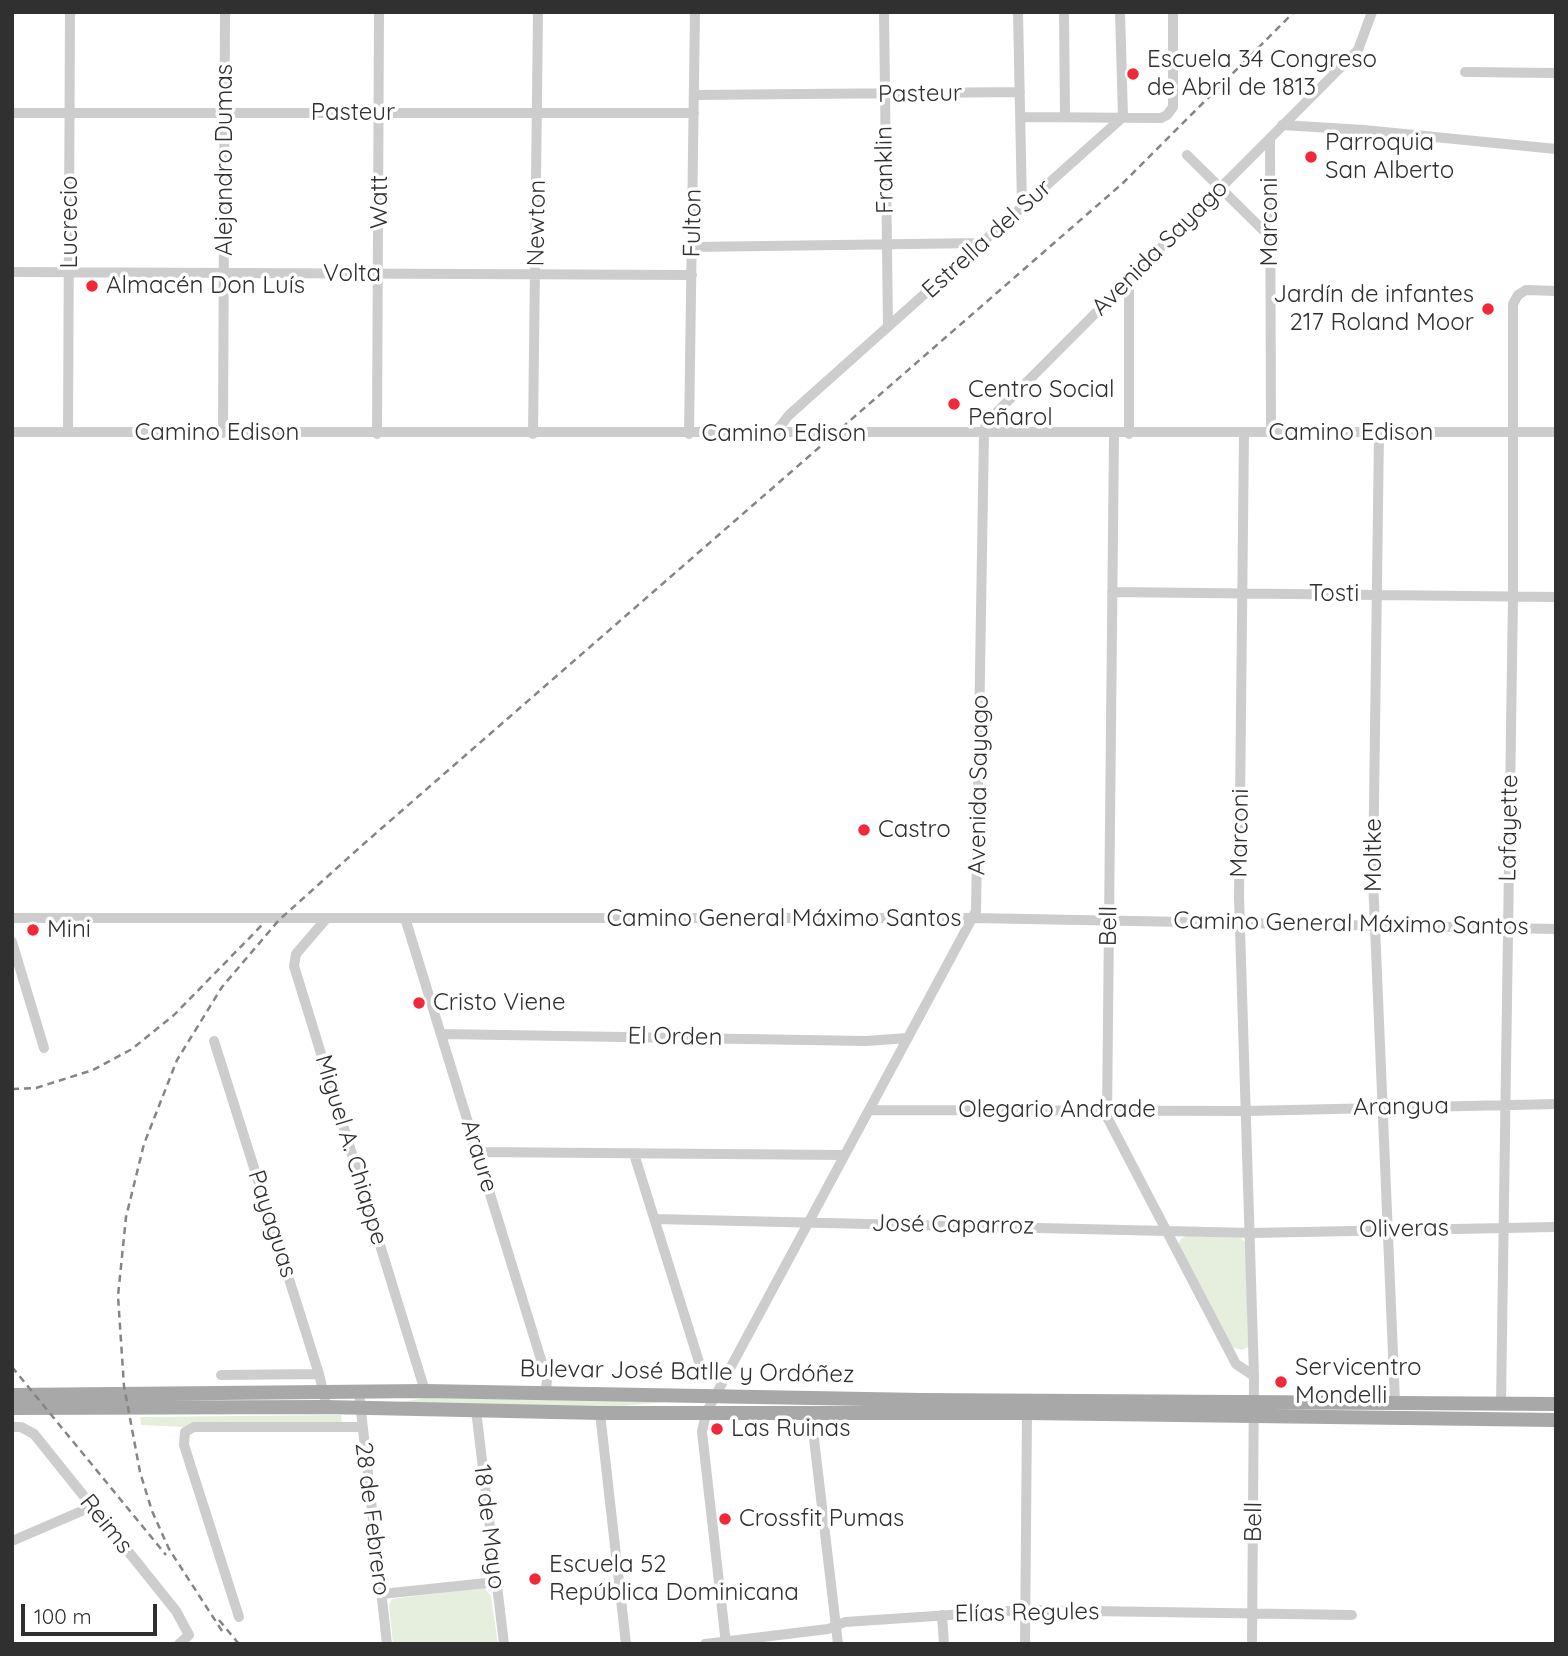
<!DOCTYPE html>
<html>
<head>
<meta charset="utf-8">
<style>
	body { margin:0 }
	#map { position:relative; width:1568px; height:1656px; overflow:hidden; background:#fff; font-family:Quicksand,sans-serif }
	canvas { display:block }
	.frame { position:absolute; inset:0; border:14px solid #303030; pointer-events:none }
	.scale { position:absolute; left:21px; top:1604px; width:136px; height:32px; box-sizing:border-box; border:4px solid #303030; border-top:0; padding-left:9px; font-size:21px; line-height:24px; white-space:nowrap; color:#303030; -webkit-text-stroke:5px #fff; paint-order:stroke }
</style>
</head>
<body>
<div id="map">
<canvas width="1568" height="1656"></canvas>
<div class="frame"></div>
<div class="scale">100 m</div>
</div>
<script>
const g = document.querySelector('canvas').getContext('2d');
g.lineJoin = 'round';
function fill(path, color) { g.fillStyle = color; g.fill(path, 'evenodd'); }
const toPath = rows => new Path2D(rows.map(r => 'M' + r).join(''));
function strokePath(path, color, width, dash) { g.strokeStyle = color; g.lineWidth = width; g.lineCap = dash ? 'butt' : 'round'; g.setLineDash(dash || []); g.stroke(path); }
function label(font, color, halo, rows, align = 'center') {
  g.font = font + ' Quicksand,sans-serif'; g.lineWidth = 7; g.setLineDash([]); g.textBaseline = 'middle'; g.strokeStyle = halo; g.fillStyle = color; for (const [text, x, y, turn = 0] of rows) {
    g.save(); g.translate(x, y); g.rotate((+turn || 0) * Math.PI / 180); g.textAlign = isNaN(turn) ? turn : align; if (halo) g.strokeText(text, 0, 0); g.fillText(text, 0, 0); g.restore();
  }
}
fill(toPath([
	[1186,1236,1241,1238,1246,1243,1248,1347,1242,1350,1232,1347,1178,1245,1181,1239],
	[425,1398,687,1400,613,1407,396,1403],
	[341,1415,342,1423,184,1427,141,1425,140,1417],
	[484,1587,491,1596,498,1644,393,1644,389,1605,392,1599]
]), '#e6eedd');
strokePath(toPath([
	[884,12,888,327],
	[1018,12,1022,207],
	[1064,12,1065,117],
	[1465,72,1556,73],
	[695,95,1020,92],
	[12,113,694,113],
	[1021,117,1161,118,1167,115,1173,107,1173,12],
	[1282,125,1364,130,1556,149],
	[1270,138,1271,433],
	[1187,155,1271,238],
	[693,247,982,243],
	[12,272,692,275],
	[1129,278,1129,434],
	[12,432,1556,432],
	[68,432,70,12],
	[223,433,225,12],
	[775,433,789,415,1123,117,1120,12],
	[1379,433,1373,879,1395,1402],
	[377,434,379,12],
	[533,434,538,12],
	[689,434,695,12],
	[1114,434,1107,1117,1236,1364,1254,1376],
	[1244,434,1239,897,1254,1376,1252,1644],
	[1112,592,1556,597],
	[12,918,973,918,1556,929],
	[326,919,296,954,294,966,425,1391],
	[406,921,547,1379,546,1392],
	[12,942,44,1048],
	[442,1034,866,1041,908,1038],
	[214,1041,319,1374,325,1399],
	[869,1110,1246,1111,1556,1104],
	[478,1152,843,1155],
	[634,1154,704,1378],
	[655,1219,1252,1233,1556,1227],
	[221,1375,319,1374],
	[359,1393,387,1644],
	[1501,1404,1513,596,1513,304,1518,295,1526,290,1556,291],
	[476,1410,504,1644],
	[600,1413,626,1644],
	[811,1413,838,1644],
	[12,1427,21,1427,34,1434,176,1611,189,1635,179,1644],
	[12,1541,91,1507],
	[382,1594,496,1582],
	[942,1615,944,1644],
	[239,1617,184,1445,185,1432,194,1427,361,1427],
	[705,1644,828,1629,845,1622,1025,1610,1352,1615],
	[726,1644,702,1432,706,1413,976,911,984,433,986,423,1358,50,1372,12],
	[1025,1644,1027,1413]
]), '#cdcdcd', 10);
strokePath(toPath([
	[12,1395,425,1391,922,1400,1556,1404],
	[12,1408,325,1407,600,1413,1027,1413,1556,1420]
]), '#a8a8a8', 14);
strokePath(toPath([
	[12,1089,36,1088,93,1070,132,1049,174,1015,264,923],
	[12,1367,166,1555],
	[219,1620,239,1644],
	[222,1631,169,1549,152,1511,140,1472,124,1386,118,1296,126,1217,144,1144,177,1060,222,987,279,920,367,841,1123,183,1294,12]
]), '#858585', 2.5, [7, 5]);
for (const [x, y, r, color] of [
	[1133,74,7,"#f12837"],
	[1311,157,7,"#f12837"],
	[92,286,7,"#f12837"],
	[1488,309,7,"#f12837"],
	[954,404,7,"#f12837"],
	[864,830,7,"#f12837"],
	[33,930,7,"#f12837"],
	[419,1003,7,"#f12837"],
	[1281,1382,7,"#f12837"],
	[717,1429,7,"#f12837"],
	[725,1519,7,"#f12837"],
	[535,1579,7,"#f12837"]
]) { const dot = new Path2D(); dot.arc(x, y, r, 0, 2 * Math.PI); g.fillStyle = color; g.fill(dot); strokePath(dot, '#fff', 2.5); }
label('24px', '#303030', '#fff', [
	["Escuela 34 Congreso",1147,60],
	["de Abril de 1813",1147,88],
	["Parroquia",1325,143],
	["San Alberto",1325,171],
	["Almacén Don Luís",106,286],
	["Jardín de infantes",1474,295,"right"],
	["217 Roland Moor",1474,323,"right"],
	["Centro Social",968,390],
	["Peñarol",968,418],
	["Castro",878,830],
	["Mini",47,930],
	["Cristo Viene",433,1003],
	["Servicentro",1295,1368],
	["Mondelli",1295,1396],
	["Las Ruinas",731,1429],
	["Crossfit Pumas",739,1519],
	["Escuela 52",549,1565],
	["República Dominicana",549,1593]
], 'left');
label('24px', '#303030', '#fff', [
	["Pasteur",920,94,-1],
	["Pasteur",353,113],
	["Alejandro Dumas",225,160,-90],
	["Franklin",885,170,-91],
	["Watt",380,202,-90],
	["Lucrecio",70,222,-90],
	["Marconi",1270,222,-90],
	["Newton",537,223,-89],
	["Fulton",693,223,-89],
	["Estrella del Sur",987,239,-42],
	["Avenida Sayago",1160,248,-45],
	["Volta",352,274],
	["Camino Edison",217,433],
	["Camino Edison",1351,433],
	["Camino Edison",784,434],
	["Tosti",1334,594],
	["Avenida Sayago",979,785,-89],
	["Lafayette",1509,828,-89],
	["Marconi",1240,833,-89],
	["Moltke",1374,855,-90],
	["Camino General Máximo Santos",784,919],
	["Camino General Máximo Santos",1351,924,1],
	["Bell",1109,926,-89],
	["El Orden",675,1037,1],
	["Arangua",1401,1107,-1],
	["Olegario Andrade",1057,1110],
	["Miguel A. Chiappe",351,1150,73],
	["Araure",479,1156,73],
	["Payaguas",272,1224,72],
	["José Caparroz",953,1225,1],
	["Oliveras",1404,1229,-1],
	["Bulevar José Batlle y Ordóñez",687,1372,1],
	["28 de Febrero",372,1519,83],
	["Bell",1254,1522,-89],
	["Reims",106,1524,51],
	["18 de Mayo",489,1527,83],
	["Elías Regules",1027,1613,-1]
]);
</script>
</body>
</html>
